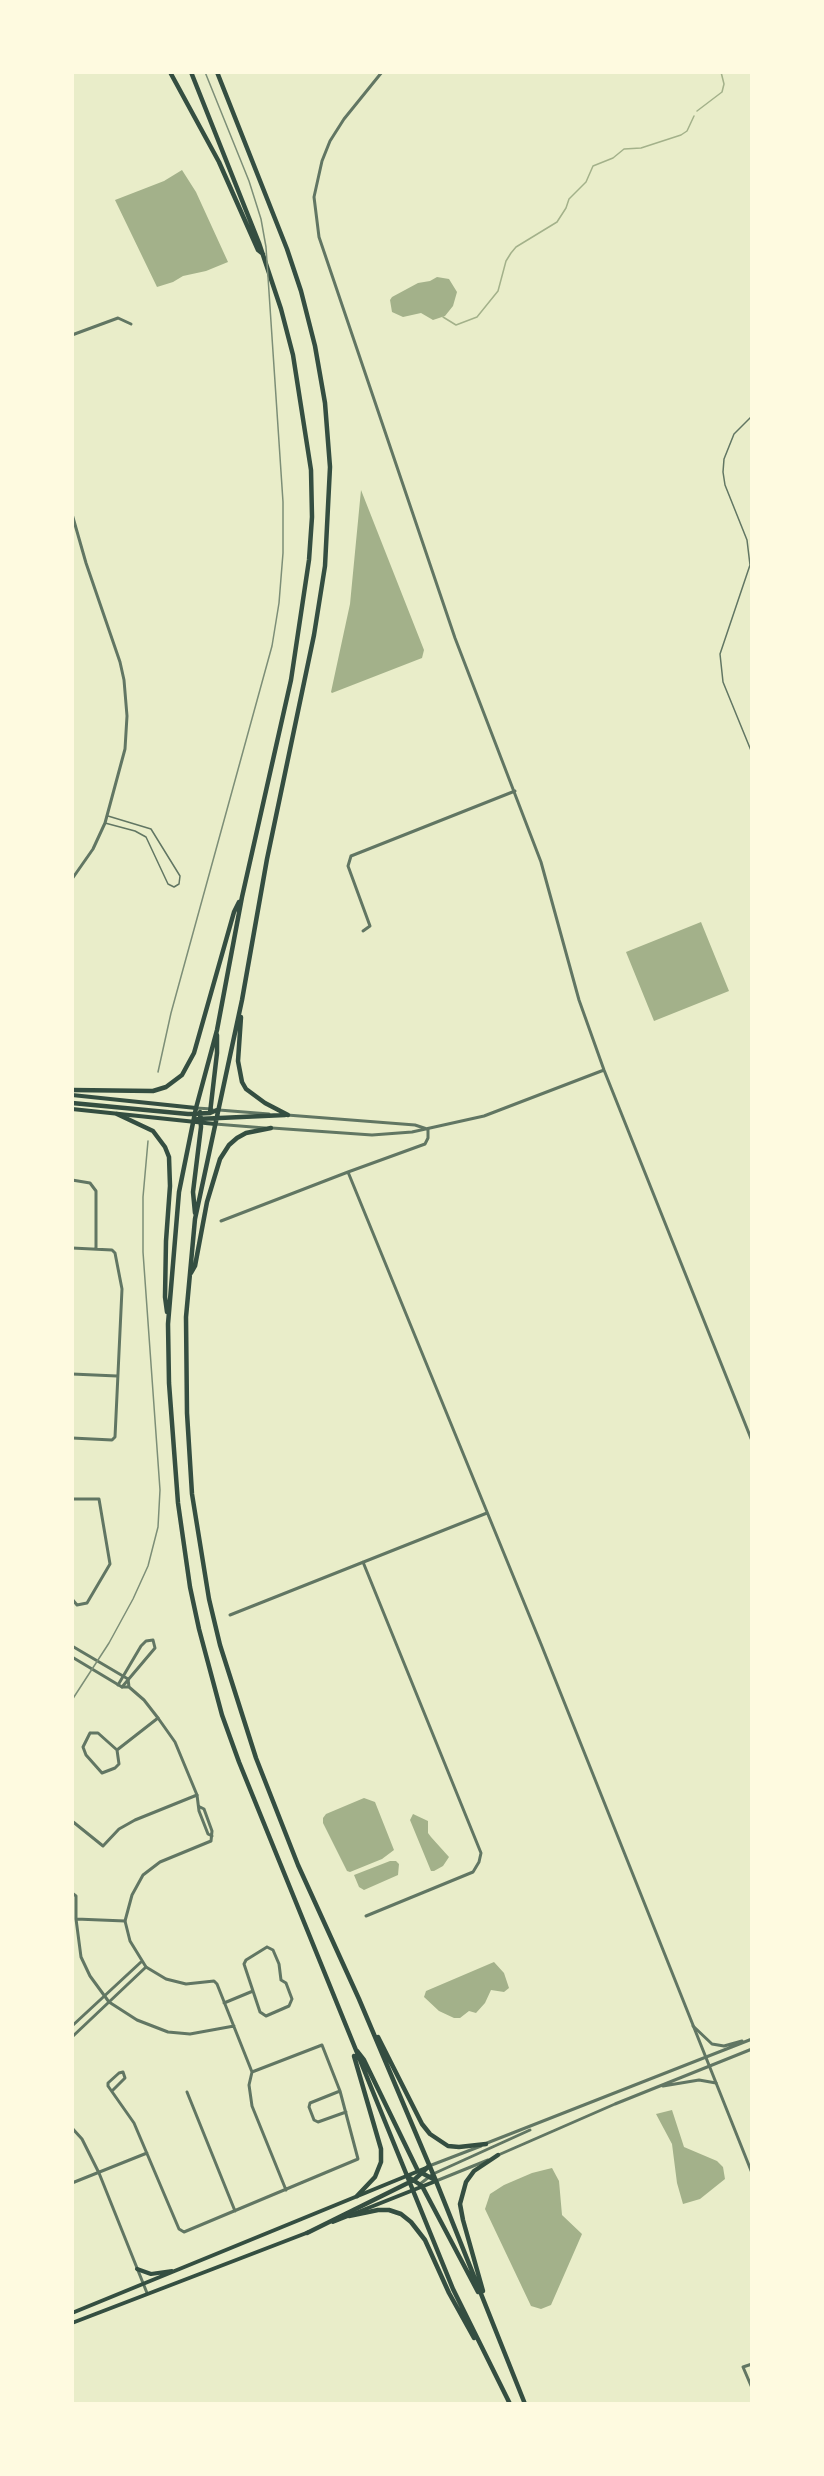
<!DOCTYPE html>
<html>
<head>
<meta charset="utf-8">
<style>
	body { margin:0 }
	#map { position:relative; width:824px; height:2476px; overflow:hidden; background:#e9edc9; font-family:Jost,sans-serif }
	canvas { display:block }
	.frame { position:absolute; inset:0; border:74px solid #fefae0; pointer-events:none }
</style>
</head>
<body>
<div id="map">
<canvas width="824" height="2476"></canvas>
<div class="frame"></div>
</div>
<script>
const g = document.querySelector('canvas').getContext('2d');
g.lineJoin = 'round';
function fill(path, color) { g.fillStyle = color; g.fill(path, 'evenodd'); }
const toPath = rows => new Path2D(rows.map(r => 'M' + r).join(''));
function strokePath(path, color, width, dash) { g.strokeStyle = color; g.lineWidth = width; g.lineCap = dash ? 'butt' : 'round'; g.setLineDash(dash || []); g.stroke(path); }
fill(toPath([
	[182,170,196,192,228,262,206,271,183,276,173,282,157,287,115,200,164,181],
	[437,277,449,279,457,292,453,306,445,316,433,320,421,313,403,317,392,312,390,300,392,297,418,283,430,281],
	[361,490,424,650,422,658,332,693,331,692,350,604],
	[701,922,729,991,654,1021,626,952],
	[364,1798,375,1802,394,1850,382,1859,350,1872,347,1871,323,1823,323,1818,326,1814],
	[413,1814,428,1821,428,1833,431,1837,449,1857,443,1866,434,1871,431,1871,410,1820],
	[390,1861,396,1861,399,1864,398,1875,364,1890,359,1887,354,1875],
	[494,1962,504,1973,509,1988,504,1992,491,1990,485,2003,476,2013,469,2011,460,2018,454,2018,439,2011,424,1997,426,1991],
	[672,2110,684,2147,717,2161,723,2167,725,2179,700,2199,683,2204,677,2183,672,2144,656,2114],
	[552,2168,559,2181,562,2215,582,2234,551,2305,541,2309,531,2306,485,2209,490,2194,504,2185,532,2173]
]), '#a3b18a');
strokePath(toPath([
	[697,111,722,92,724,84,721,72],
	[443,317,456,325,477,317,498,291,506,261,511,253,516,247,557,222,566,208,569,199,586,182,593,166,613,158,624,149,641,148,681,135,687,131,694,116]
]), '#a3b18a', 1.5);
strokePath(toPath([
	[752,416,734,434,724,459,723,472,725,485,747,540,750,565,720,654,723,682,752,753],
	[105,823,135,831,146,837,168,884,174,887,179,884,180,876,151,829,108,816]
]), '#617663', 1.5);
strokePath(toPath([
	[72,335,118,318,131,324],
	[363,931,370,926,348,866,351,856,515,791],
	[428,1129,428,1138,425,1144,348,1172,541,1644,752,2173],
	[72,1180,90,1183,96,1191,96,1249],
	[221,1221,348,1172],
	[72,1248,112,1250,115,1253,122,1289,115,1437,112,1440,72,1438],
	[72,1374,117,1376],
	[72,1499,99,1499,110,1564,87,1603,77,1605,72,1599],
	[363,1562,481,1853,479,1862,473,1872,366,1916],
	[230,1615,487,1513],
	[118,1685,141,1646,146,1641,153,1640,155,1648,122,1687],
	[90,1733,98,1733,117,1750,119,1764,115,1768,102,1773,86,1755,83,1747,90,1733],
	[117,1750,158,1718],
	[72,1821,103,1846,119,1829,135,1820,197,1795],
	[72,1893,76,1896,76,1919,81,1957,90,1976,109,2002,137,2020,168,2032,190,2034,234,2026],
	[76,1919,125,1921],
	[267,1947,273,1950,279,1964,281,1980,286,1983,292,1999,289,2006,266,2016,260,2012,244,1964,246,1960,267,1947],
	[146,1967,166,1979,186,1984,214,1981,217,1984,252,2072,249,2085,252,2106,286,2190],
	[224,2003,253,1991],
	[112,2091,125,2078,123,2072,119,2073,108,2083,108,2086,134,2123,179,2229,184,2232,358,2159,340,2091,322,2045,252,2072],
	[340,2091,310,2103,309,2107,314,2120,318,2122,346,2112],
	[187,2092,235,2211],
	[72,2128,82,2139,99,2173,147,2293],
	[72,2183,147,2153],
	[72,2267,72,2273],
	[752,2364,743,2367,752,2388]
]), '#617663', 3);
strokePath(toPath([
	[382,72,344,119,330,141,322,161,314,197,319,237,455,638,541,862,579,1000,604,1070,752,1441],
	[72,514,86,563,120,662,124,680,127,716,125,749,105,823,93,849,72,879],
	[196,1108,212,1109],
	[219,1110,269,1114],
	[287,1115,415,1125,427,1129],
	[215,1124,265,1128],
	[272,1128,372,1135,412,1132,484,1116,604,1070],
	[72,1646,128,1679,129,1687],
	[72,1657,122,1687,129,1687,144,1700,158,1718,175,1742,197,1795,199,1811,208,1834,212,1836],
	[72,2026,141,1962],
	[693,2026,712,2044,724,2046,742,2041],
	[72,2037,146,1967,130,1941,125,1921,132,1895,143,1875,160,1862,211,1841,212,1831,204,1809,200,1807],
	[663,2086,699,2080,716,2083],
	[487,2143,752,2039],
	[496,2156,615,2104,752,2049],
	[429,2166,481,2146],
	[436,2181,488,2160],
	[420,2184,433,2174,530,2130]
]), '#617663', 3);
strokePath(toPath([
	[72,1095,196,1108],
	[72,1109,215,1124],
	[333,2222,436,2181],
	[137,2269,151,2274,172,2271],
	[72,2313,426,2168],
	[72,2323,309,2232]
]), '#344e41', 4);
strokePath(toPath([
	[170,72,219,162,258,250,263,254],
	[191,72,259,243,281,309,293,355,311,470,312,517,309,560,291,680,242,897,217,1030,196,1108,179,1192,168,1324,169,1383,178,1503,190,1587,199,1629,222,1715,239,1762,453,2289,510,2404],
	[217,72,287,249,301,291,315,346,325,403,330,467,325,566,314,635,267,859,242,1000,195,1219,186,1317,187,1413,192,1494,209,1599,220,1645,256,1758,298,1865,359,1999,436,2181,525,2404],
	[241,1017,238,1061,242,1082,246,1089,265,1103,288,1115],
	[72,1090,153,1091,166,1087,182,1075,194,1053,234,912,239,902],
	[72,1103,188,1114,210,1113,217,1110],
	[210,1113,217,1053,217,1035],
	[117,1114,153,1131,165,1147,169,1157,170,1186,166,1241,165,1297,167,1312],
	[193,1122,198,1119,285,1115],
	[195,1213,193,1192,201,1127,200,1112],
	[191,1273,195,1266,207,1202,220,1159,229,1145,237,1138,246,1133,271,1128],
	[378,2037,422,2124,430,2134,448,2146,459,2147,486,2144],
	[357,2051,364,2060,418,2171,435,2180],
	[354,2056,381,2149,381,2162,375,2177,357,2196],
	[407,2176,422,2186,478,2292],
	[349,2216,378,2210,389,2210,401,2214,411,2222,425,2240,449,2293,474,2338],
	[307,2233,414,2180,429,2166],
	[483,2291,463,2220,460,2204,466,2182,474,2171,498,2155]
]), '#344e41', 4.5);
strokePath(toPath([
	[158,1072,171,1013,272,646,279,603,283,553,283,502,266,247,261,219,249,181,205,72],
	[72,1700,109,1643,133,1599,148,1566,158,1527,160,1490,143,1252,143,1197,148,1141]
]), '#7c8e77', 1.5);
</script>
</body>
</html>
